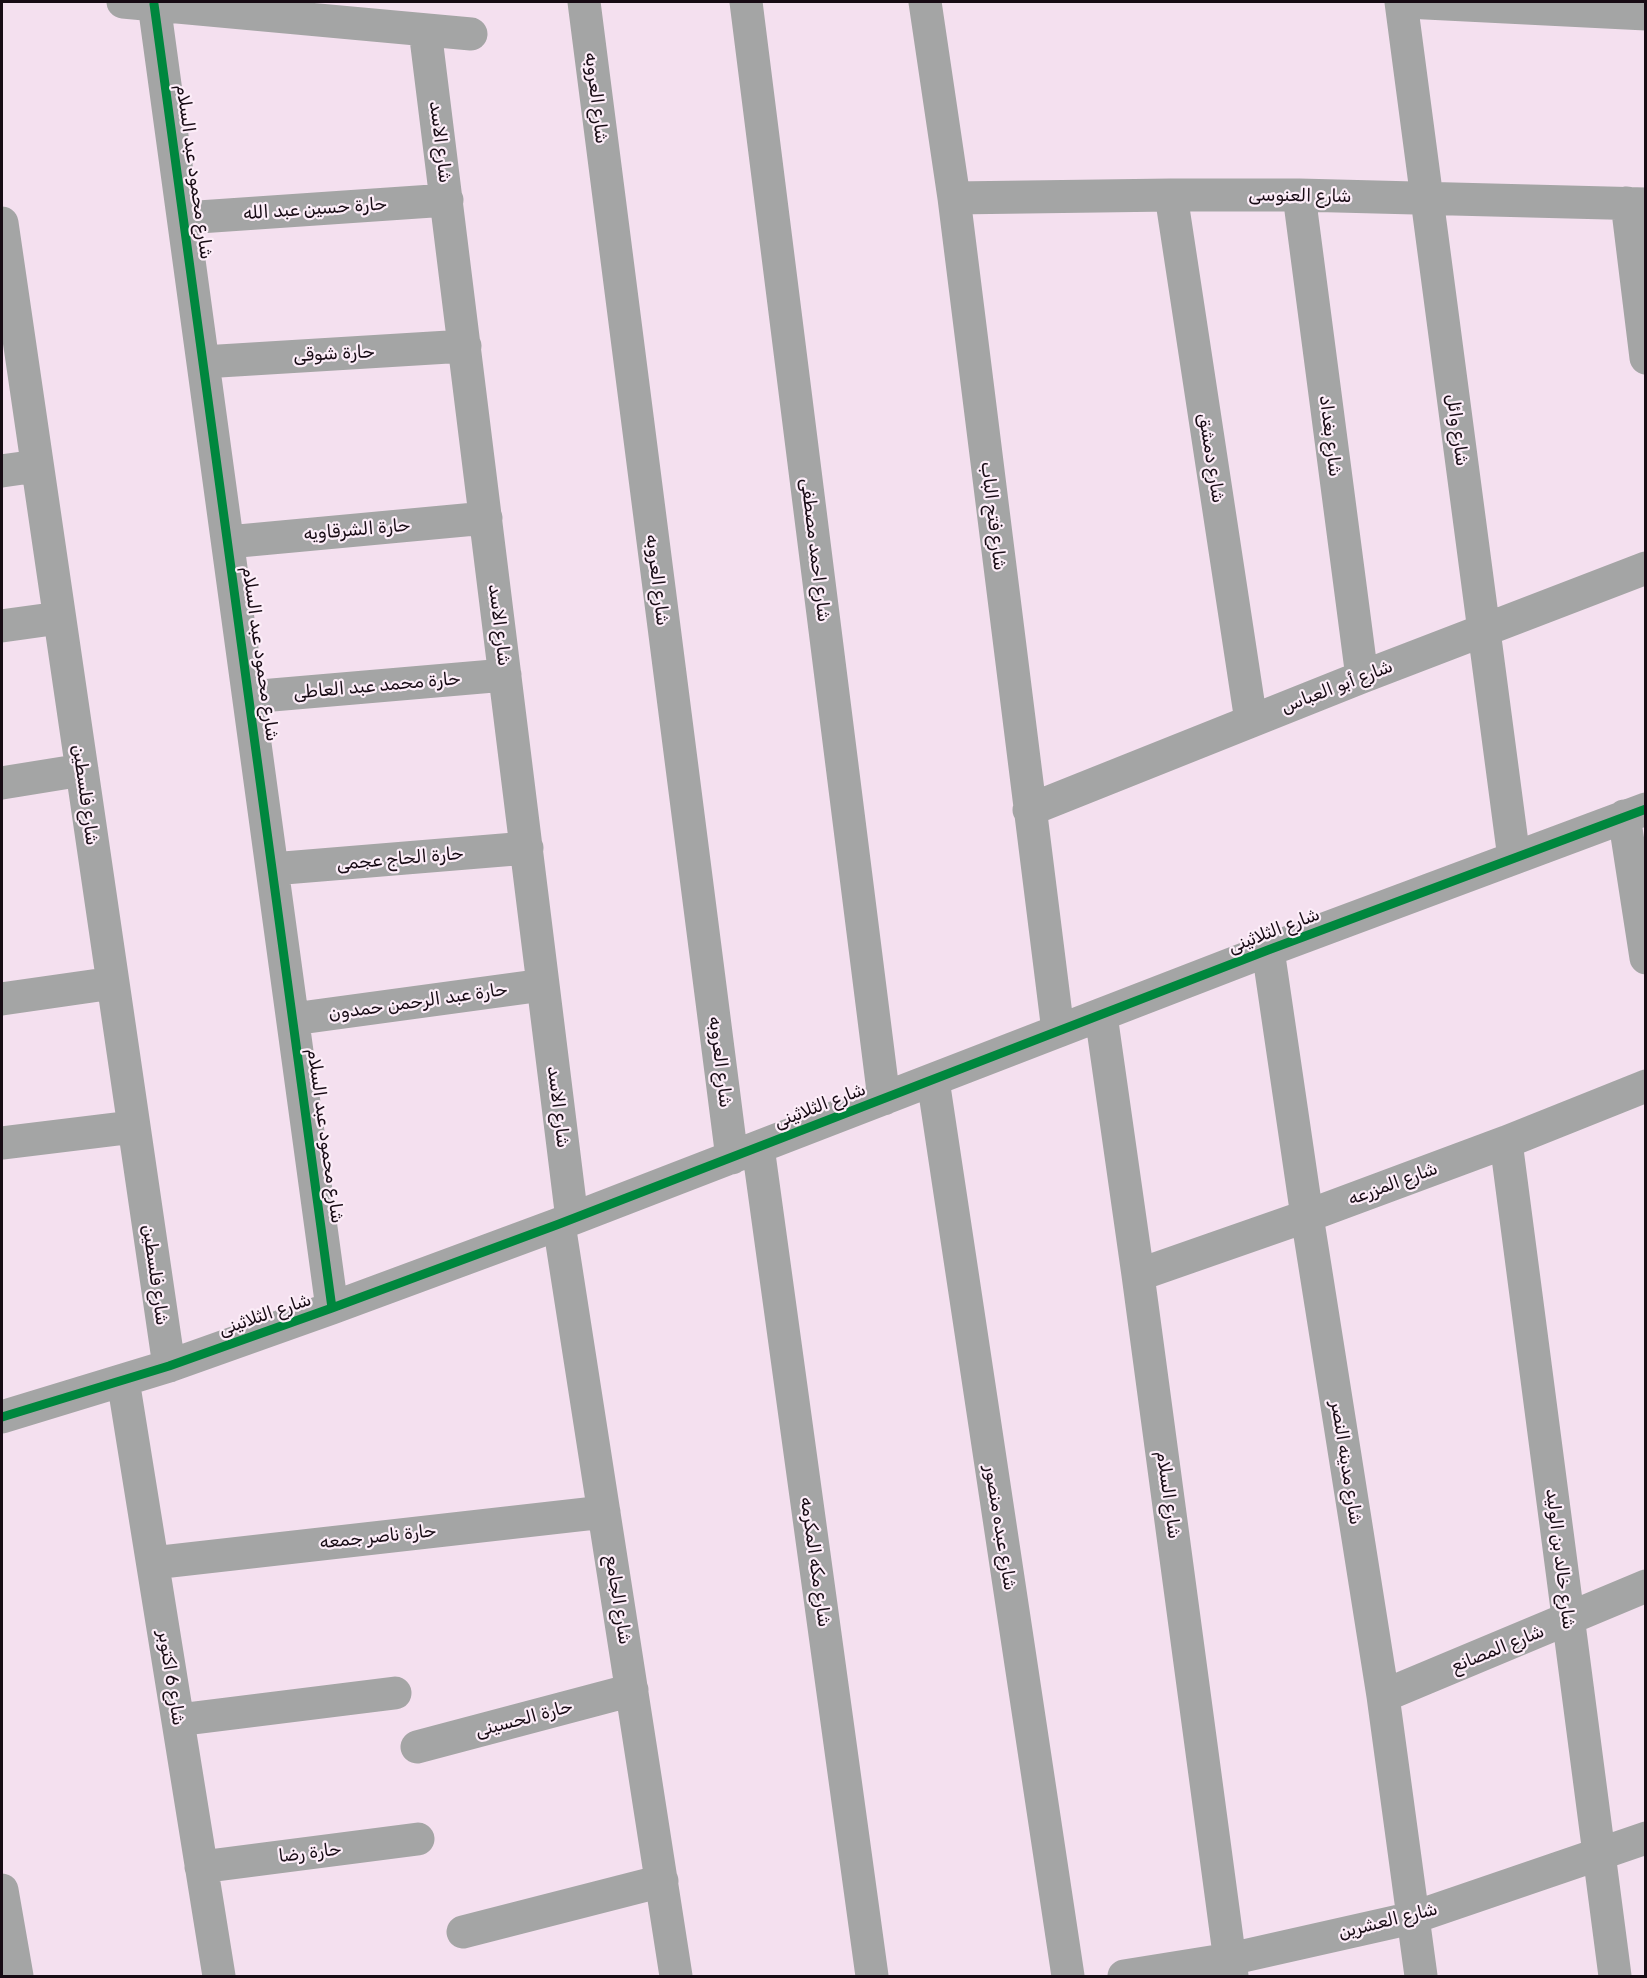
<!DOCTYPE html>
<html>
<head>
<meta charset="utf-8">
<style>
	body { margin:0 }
	#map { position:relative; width:1647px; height:1978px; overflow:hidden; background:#f4e0ef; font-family:Rubik,sans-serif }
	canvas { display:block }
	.frame { position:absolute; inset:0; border:3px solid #170b14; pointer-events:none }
</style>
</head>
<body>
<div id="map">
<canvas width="1647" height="1978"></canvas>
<div class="frame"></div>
</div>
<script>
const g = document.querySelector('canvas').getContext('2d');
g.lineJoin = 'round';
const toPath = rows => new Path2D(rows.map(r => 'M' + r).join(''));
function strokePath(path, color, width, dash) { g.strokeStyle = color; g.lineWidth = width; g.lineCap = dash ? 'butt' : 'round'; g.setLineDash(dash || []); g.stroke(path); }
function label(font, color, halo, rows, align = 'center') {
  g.font = font + ' Rubik,Cairo,sans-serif'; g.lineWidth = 4.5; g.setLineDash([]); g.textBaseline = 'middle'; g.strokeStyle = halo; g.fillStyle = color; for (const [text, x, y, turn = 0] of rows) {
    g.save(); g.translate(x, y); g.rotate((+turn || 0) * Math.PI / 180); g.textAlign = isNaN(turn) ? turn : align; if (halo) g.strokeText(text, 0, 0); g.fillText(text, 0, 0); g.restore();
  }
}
strokePath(toPath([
	[123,2,471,34],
	[584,2,732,1158],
	[746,2,884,1099],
	[925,2,954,198,1058,1031],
	[1401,2,1514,858],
	[1406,2,1646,14],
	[154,4,332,1308],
	[425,30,572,1219],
	[1171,195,1251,721],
	[1299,195,1362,677],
	[954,198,1171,195,1299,195,1646,204],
	[1627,203,1646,358],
	[184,218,447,200],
	[2,223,169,1366],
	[203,362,465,346],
	[2,471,37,466],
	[228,542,486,518],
	[2,626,59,618],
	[249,697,505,675],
	[2,783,82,770],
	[1029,810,1362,677,1646,568],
	[1624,816,1646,958],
	[272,869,527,848],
	[1268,950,1307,1216,1383,1696,1421,1976],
	[2,999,113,983],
	[1101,1015,1138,1275,1232,1976],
	[293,1019,543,985],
	[933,1080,1068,1976],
	[1506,1142,1615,1976],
	[2,1143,133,1127],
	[758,1147,872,1976],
	[559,1224,676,1976],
	[1138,1275,1307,1216,1506,1142,1646,1086],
	[123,1380,219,1976],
	[2,1417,169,1366,332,1308,559,1224,1268,950,1646,809],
	[153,1563,604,1512],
	[1383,1696,1646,1586],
	[178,1720,395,1693],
	[417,1747,632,1690],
	[201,1867,418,1839],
	[2,1890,17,1976],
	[463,1932,662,1881],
	[1124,1976,1230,1959,1412,1918,1646,1838]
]), '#a4a5a5', 33);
strokePath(toPath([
	[154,4,332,1308],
	[2,1417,169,1366,332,1308,559,1224,1268,950,1646,809]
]), '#00873e', 9);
label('18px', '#170b14', '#fcedf8', [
	["شارع العروبه",596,98,83],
	["شارع الاسد",440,142,83],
	["شارع محمود عبد السلام",194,172,82],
	["شارع العنوسى",1300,196,1],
	["حارة حسين عبد الله",315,209,-4],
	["حارة شوقى",334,354,-3],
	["شارع وائل",1457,430,82],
	["شارع بغداد",1330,436,83],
	["شارع دمشق",1211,458,81],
	["شارع فتح الباب",993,516,83],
	["حارة الشرقاويه",357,530,-5],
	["شارع احمد مصطفى",815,550,83],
	["شارع العروبه",657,580,83],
	["شارع الاسد",499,625,83],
	["شارع محمود عبد السلام",260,654,82],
	["حارة محمد عبد العاطى",377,686,-5],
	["شارع أبو العباس",1337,687,-21],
	["شارع فلسطين",85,795,82],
	["حارة الحاج عجمى",400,859,-5],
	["شارع الثلاثينى",1274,931,-21],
	["حارة عبد الرحمن حمدون",418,1002,-8],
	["شارع العروبه",720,1062,83],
	["شارع الثلاثينى",820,1106,-21],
	["شارع الاسد",558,1107,83],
	["شارع محمود عبد السلام",325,1136,82],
	["شارع المزرعه",1393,1184,-20],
	["شارع فلسطين",155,1275,82],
	["شارع الثلاثينى",265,1315,-19],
	["شارع مدينه النصر",1346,1463,81],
	["شارع السلام",1168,1495,82],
	["شارع عبده منصور",1000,1528,81],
	["حارة ناصر جمعه",378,1537,-6],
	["شارع خالد بن الوليد",1560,1559,83],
	["شارع مكه المكرمه",815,1562,82],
	["شارع الجامع",618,1600,81],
	["شارع المصانع",1498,1649,-22],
	["شارع 6 اكتوبر",171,1678,81],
	["حارة الحسينى",524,1719,-15],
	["حارة رضا",310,1853,-7],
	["شارع العشرين",1388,1921,-14]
]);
</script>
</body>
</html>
